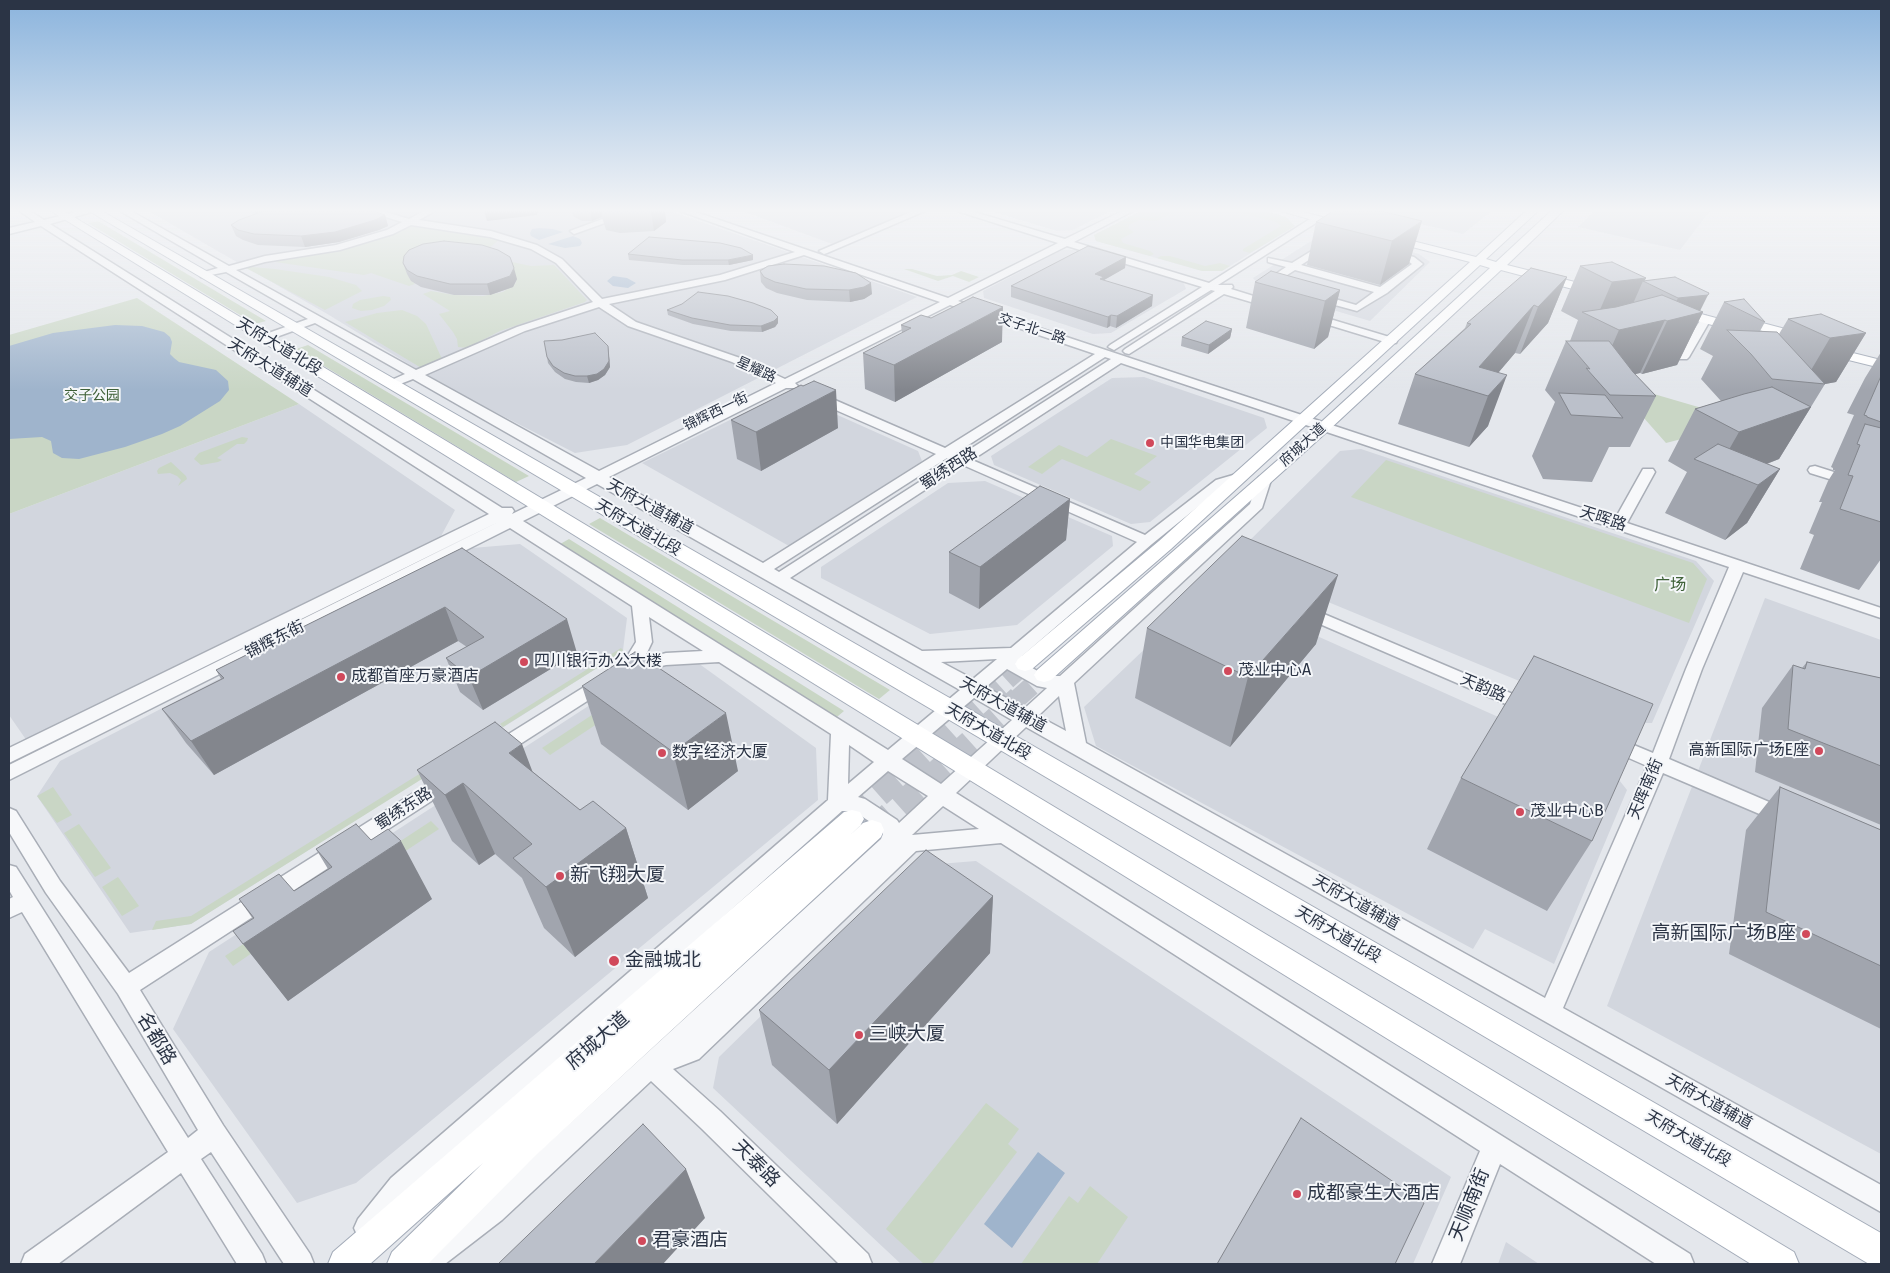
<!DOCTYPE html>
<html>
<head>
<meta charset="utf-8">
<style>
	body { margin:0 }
	#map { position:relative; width:1890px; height:1273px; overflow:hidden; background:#e4e7ec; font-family:"Fira Sans",sans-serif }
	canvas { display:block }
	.frame { position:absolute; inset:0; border:10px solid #2b3445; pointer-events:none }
</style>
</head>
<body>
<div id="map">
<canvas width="1890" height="1273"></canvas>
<div class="frame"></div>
</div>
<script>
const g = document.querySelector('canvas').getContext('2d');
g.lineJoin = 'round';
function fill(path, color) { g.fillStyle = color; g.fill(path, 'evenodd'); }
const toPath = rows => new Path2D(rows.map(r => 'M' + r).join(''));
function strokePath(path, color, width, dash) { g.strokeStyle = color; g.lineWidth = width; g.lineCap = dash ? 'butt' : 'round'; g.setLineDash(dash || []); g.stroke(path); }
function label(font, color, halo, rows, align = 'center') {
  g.font = font + ' "Fira Sans","Noto Sans SC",sans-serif'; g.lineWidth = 4; g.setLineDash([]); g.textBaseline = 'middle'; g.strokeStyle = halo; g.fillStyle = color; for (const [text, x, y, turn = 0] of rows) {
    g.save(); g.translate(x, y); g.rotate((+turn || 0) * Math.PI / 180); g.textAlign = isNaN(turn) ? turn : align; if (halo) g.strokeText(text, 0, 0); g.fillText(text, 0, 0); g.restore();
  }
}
fill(toPath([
	[148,211,670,211,917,297,627,445,575,453,446,387,329,315],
	[742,211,915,211,832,244],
	[990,211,1111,211,1073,230,1057,231],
	[1141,211,1265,211,1286,217,1295,226,1222,271,1202,271,1096,241,1094,235],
	[1364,211,1492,211,1463,234],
	[1594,211,1710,211,1680,250,1578,227],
	[1322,234,1344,235,1419,254,1430,262,1370,321,1262,289,1253,278],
	[1062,250,1079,250,1183,281,1186,289,1111,333,1093,334,984,298,983,291],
	[1144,377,1264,418,1267,428,1150,522,1131,524,994,465,991,456,1112,378],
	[795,396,918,451,922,461,789,546,642,463,775,398],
	[299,404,455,510,440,538,27,741,9,715,9,514],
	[1361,449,1696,561,1714,581,1652,723,1621,723,1241,566,1239,551,1340,451],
	[985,481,1112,536,1113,546,1017,625,930,634,821,578,821,567,948,483],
	[520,544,627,618,623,650,621,653,191,924,130,933,37,796,60,761,472,548],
	[1223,594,1608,766,1627,790,1554,964,1485,929,1473,949,1096,746,1084,707,1200,596],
	[1765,598,1881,640,1881,1154,1607,1006],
	[698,663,816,748,818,800,356,1183,297,1203,173,1029,209,952,647,668],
	[976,861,1451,1177,1413,1264,901,1264,713,1088,719,1057,914,866],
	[1506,1242,1539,1264,1498,1264]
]), '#d2d6de');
fill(toPath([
	[1141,211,1176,211,1156,221,1139,220,1129,225,1128,228,1134,232,1121,239,1123,243,1150,251,1154,254,1150,256,1096,241,1094,235],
	[1244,211,1265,211,1286,217,1295,226,1250,253,1243,251,1243,249,1281,226,1276,222,1242,213],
	[98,221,266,321,255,324,88,223],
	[425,226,499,240,489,248,407,274,415,284,409,286,371,273,364,275,275,262,348,247,407,227],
	[1161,256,1170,256,1205,266,1220,263,1230,266,1222,271,1202,271,1157,258],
	[512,262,531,266,554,265,587,300,585,302,500,331,467,348,458,347,457,339,453,332,439,314,450,311,423,294,431,291,454,295,483,296,503,292,516,283,515,272,507,264],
	[251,267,275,269,329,277,356,285,362,291,325,310,246,268],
	[904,269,912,269,937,276,952,275,961,271,979,277,969,282,953,276,938,281],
	[383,296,390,297,391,300,384,306,372,310,361,311,352,308,353,304,360,300],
	[137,298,299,404,9,514,9,335],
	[402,310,417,316,426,324,442,359,423,369,345,322,377,313],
	[308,345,529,476,516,482,296,349],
	[1647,392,1712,411,1728,427,1666,443,1628,400],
	[242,437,248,438,247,441,244,444,237,444,217,458,222,460,218,462,201,465,194,459,199,453],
	[1111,439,1157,456,1134,474,1151,482,1140,491,1062,459,1042,474,1028,467,1059,445,1087,457],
	[1386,460,1693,563,1707,579,1689,623,1351,497],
	[171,462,186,476,187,479,178,486,181,480,177,476,170,473,158,474,157,471,159,468],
	[600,518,890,690,879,699,589,524],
	[569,539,844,711,831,722,555,547],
	[621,648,623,650,621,653,503,727,500,724],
	[604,707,612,714,550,755,542,748],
	[445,758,449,762,191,924,152,930,156,921,191,916],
	[53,787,72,815,57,823,37,796],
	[431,821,439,829,404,852,396,844],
	[79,824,111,868,95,877,64,833],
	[118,877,139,906,122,916,102,887],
	[260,933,268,942,233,966,225,956],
	[986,1103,1019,1129,1008,1144,1017,1152,932,1264,924,1264,886,1229],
	[1090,1186,1128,1217,1097,1264,1021,1264,1069,1196,1078,1203]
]), '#c9d6c5');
fill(toPath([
	[539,228,553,229,563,232,539,240,531,236,530,233,532,229],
	[573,236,580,239,582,243,580,246,565,248,548,244],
	[613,276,627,278,636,283,628,288,613,286,607,281],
	[115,325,142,326,164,332,170,337,172,342,170,354,174,358,179,362,216,370,228,381,229,390,220,401,180,426,162,434,125,447,79,459,62,458,53,453,51,441,42,437,9,439,9,346,53,333],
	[1038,1152,1065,1173,1012,1248,984,1224]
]), '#9fb4cc');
strokePath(toPath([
	[986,699,1025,664],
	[1017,699,1044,675]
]), '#bfc3cb', 19, [19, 9]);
strokePath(toPath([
	[852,819,987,698],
	[872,830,1019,698]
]), '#bfc3cb', 24, [24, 12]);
const minor = toPath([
	[20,211,30,211,44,220,79,211,95,211,50,224,502,508,512,508,514,511,512,514,586,478,413,379,395,386,387,386,385,384,387,382,405,374,315,323,268,340,260,340,259,338,260,336,308,319,226,272,201,277,201,273,218,268,120,211,131,211,229,266,265,256,336,245,387,230,402,222,367,211,382,211,409,219,424,211,435,211,419,220,491,231,537,245,562,259,602,299,720,275,795,252,680,211,693,211,948,298,1058,243,957,211,971,211,1065,239,1122,211,1133,211,1074,242,1209,283,1313,217,1319,217,1319,221,1218,285,1232,285,1233,287,1231,289,1276,303,1277,305,1276,307,1268,307,1224,294,1129,354,1125,353,1123,351,1125,349,1215,291,1211,290,1114,350,1108,347,1110,345,1202,287,1067,246,958,301,1615,519,1643,469,1653,469,1655,472,1627,523,1881,608,1881,618,1743,572,1702,669,1669,759,1790,811,1793,816,1790,821,1783,824,1776,821,1663,773,1563,1008,1881,1185,1881,1212,1026,727,956,793,1690,1254,1694,1264,1656,1264,1500,1164,1460,1264,1432,1264,1480,1151,1001,843,916,851,699,1059,673,1069,720,1111,868,1254,872,1264,839,1264,702,1129,651,1081,502,1220,445,1264,409,1264,413,1254,484,1202,881,839,883,834,882,830,854,811,842,811,409,1196,376,1237,367,1241,358,1237,354,1228,358,1219,391,1178,828,800,831,734,719,662,666,665,628,674,622,672,620,668,636,642,632,606,510,528,9,780,9,765,500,521,9,763,9,748,489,514,41,226,9,234,9,228,35,222,20,211],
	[411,225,490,237,531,249,556,263,593,302,517,327,416,370,236,270,265,262,340,250,393,234,411,225],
	[804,255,940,302,785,379,740,358,636,322,609,304,725,280,804,255],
	[950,305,1095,354,945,448,821,394,813,394,811,397,813,400,936,454,763,563,609,477,786,388,796,388,798,386,795,383,950,305],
	[599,307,628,326,732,362,776,383,599,471,425,375,525,331,599,307],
	[1105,357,1111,359,961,455,956,453,1105,357],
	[1121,363,1729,567,1686,669,1653,753,1612,736,1606,738,1603,743,1606,748,1647,766,1545,998,1086,743,1074,683,1262,508,1271,480,1269,477,1259,477,1250,504,1060,676,1046,676,1022,662,1022,656,1152,544,1211,496,1226,486,1245,480,1247,477,1240,473,1216,480,1145,535,972,460,1121,363],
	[947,458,952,461,779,572,774,569,947,458],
	[963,465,1137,542,1011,648,922,651,790,578,963,465],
	[597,484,960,690,888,750,523,521,597,484],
	[649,617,703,651,666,653,644,659,652,642,649,617],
	[997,659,973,679,941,662,997,659],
	[1007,669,1037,686,1047,688,1025,708,986,687,1007,669],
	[1059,696,1066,731,1038,716,1059,696],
	[974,698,1012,720,941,784,902,759,974,698],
	[849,745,874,762,848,784,849,745],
	[888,771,928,796,899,823,897,820,865,799,858,797,888,771],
	[943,806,979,829,912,835,943,806],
	[624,211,638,211,577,233,574,234,570,231,624,211],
	[913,211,925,211,827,253,824,254,819,251,913,211],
	[1334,237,1414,257,1423,264,1387,293,1357,311,1269,287,1264,282,1286,267,1268,262,1268,258,1292,263,1334,237],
	[1335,243,1408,261,1412,264,1380,287,1301,265,1335,243],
	[1295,270,1374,292,1356,305,1276,282,1295,270],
	[1310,313,1396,339,1397,341,1396,343,1388,343,1306,318,1305,316,1310,313],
	[1706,316,1711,319,1689,357,1687,359,1679,359,1677,357,1701,319,1706,316],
	[1815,466,1881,487,1881,495,1810,473,1808,470,1810,467,1815,466],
	[1305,606,1534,703,1537,707,1534,711,1528,713,1522,711,1299,615,1297,611,1299,607,1305,606],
	[603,677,609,679,612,683,609,687,503,755,497,757,491,755,488,750,491,745,597,679,603,677],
	[446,775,453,777,455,782,453,787,140,990,223,1125,310,1254,314,1264,284,1264,211,1152,201,1159,262,1254,266,1264,237,1264,181,1173,58,1264,21,1264,25,1254,168,1152,22,912,9,918,9,899,13,897,9,890,9,865,16,867,188,1138,198,1130,118,994,46,893,9,832,9,808,16,811,60,881,129,973,439,777,446,775]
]);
const major = toPath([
	[51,211,64,211,1794,1252,1799,1264,1751,1264,51,211],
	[89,211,102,211,1881,1233,1881,1264,1869,1264,89,211],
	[1281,211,1300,211,1348,224,1349,226,1344,229,1281,211],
	[1526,211,1538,211,1486,259,1496,262,1551,211,1563,211,1507,265,1603,289,1605,292,1603,295,1599,296,1501,270,1329,430,1051,680,1044,682,1037,680,1034,675,1037,670,1319,424,1490,268,1480,265,1171,549,1032,669,1025,671,1018,669,1015,664,1018,659,1159,541,1470,262,1385,240,1383,238,1385,236,1389,235,1476,257,1526,211],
	[1675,307,1731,322,1731,317,1736,316,1812,336,1814,339,1807,343,1744,326,1744,331,1739,332,1670,314,1669,311,1670,308,1675,307],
	[1825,346,1881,360,1881,368,1820,353,1818,350,1825,346],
	[852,810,860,812,864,819,860,826,848,837,863,823,872,820,881,823,884,830,881,837,532,1159,428,1264,387,1264,392,1252,483,1163,370,1264,328,1264,333,1252,844,812,852,810]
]);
strokePath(minor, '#a9aeb7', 3);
strokePath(major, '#a3abb8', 2);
fill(minor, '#f7f8fa');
fill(major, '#fff');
fill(toPath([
	[244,211,385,215,388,226,379,230,339,242,305,247,258,245,243,240,236,236,231,225,256,214],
	[572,211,665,211,666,222,654,231,620,233,606,230,602,217,592,221,582,221,573,216],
	[1381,211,1409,264,1380,285,1307,265,1316,222],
	[628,254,753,260,729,265,683,265,629,260],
	[1126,257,1125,268,1104,280,1152,306,1116,328,1110,326,1107,328,1011,297,1011,286],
	[403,263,517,279,513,287,490,295,454,295,421,287,411,281,407,274],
	[1580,266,1644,281,1675,277,1700,311,1703,312,1677,365,1642,374,1640,373,1634,374,1656,396,1630,447,1609,447,1592,482,1543,479,1532,456,1555,402,1545,390,1566,341,1570,341,1578,320,1561,311],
	[760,271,872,294,864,299,850,302,807,300,777,293,766,288,761,282],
	[1567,277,1548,323,1520,354,1515,353,1498,373,1488,426,1469,447,1398,424,1415,374,1465,328,1467,323],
	[1255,282,1340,290,1328,337,1314,349,1246,328],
	[1724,302,1765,322,1760,331,1779,334,1788,319,1866,333,1836,382,1825,384,1779,459,1767,464,1780,469,1747,523,1725,540,1665,513,1687,472,1668,461,1695,409,1721,401,1701,379,1713,356,1700,349],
	[667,310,778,323,775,327,762,332,731,331,693,324,668,315],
	[901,325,1002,342,895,402,865,389,863,353,902,333],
	[1232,329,1230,338,1208,354,1181,346,1182,337],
	[608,346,610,367,605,375,598,380,589,383,576,382,565,379,555,372,548,363,547,357],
	[1881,352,1881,559,1859,590,1800,569,1814,535,1809,533,1822,502,1819,502,1828,481,1835,470,1833,470,1833,468,1831,467,1854,415,1847,413,1865,378],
	[803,386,838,428,761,471,737,459,731,420],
	[1070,499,1066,540,979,609,949,593,949,552],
	[462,548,577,653,483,710,460,692,446,658,467,647,458,641,214,775,186,743,162,709,221,679,216,670],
	[1147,628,1316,644,1230,747,1135,698],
	[1807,662,1881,678,1881,825,1755,772,1762,708,1793,665,1802,668],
	[582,686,738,771,688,810,601,744],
	[417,770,533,772,580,810,626,828,648,898,575,957,544,928,522,878,495,854,479,865,452,841],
	[1461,778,1592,841,1547,911,1427,849],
	[1780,787,1881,830,1881,1029,1729,954,1746,830],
	[316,849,432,899,288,1001,233,931,253,919,239,899,294,891,328,869],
	[993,896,990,953,837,1124,772,1065,759,1010]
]), '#a1a5ae');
fill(toPath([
	[255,211,264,211,256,214],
	[484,211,538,211,537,215,487,221],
	[590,211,601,211,602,217,592,221],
	[651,211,665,211,666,222,654,231],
	[385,215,388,226,379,230,339,242,305,247,301,236],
	[1422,221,1409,264,1380,285,1392,241],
	[753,255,753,260,729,265,728,260],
	[1126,257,1125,268,1104,280,1099,290,1095,274],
	[514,268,517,279,513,287,490,295,487,284],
	[1567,277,1548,323,1520,354,1538,307],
	[1646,278,1644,282,1643,281,1624,324,1596,319,1612,282],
	[871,283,872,294,864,299,850,302,849,290],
	[1340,290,1328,337,1314,349,1325,301],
	[1709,293,1699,313,1703,312,1677,365,1642,374,1678,298],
	[1153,295,1152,306,1116,328,1117,316],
	[1534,305,1515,353,1481,393,1479,367],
	[1003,307,1002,342,895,402,894,365],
	[1111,315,1110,326,1107,328,1108,317],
	[778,317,778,323,775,327,762,332,761,326],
	[1665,320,1640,373,1599,383,1597,380,1619,330],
	[1232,329,1230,338,1208,354,1209,345],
	[1866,333,1836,382,1825,384,1804,382,1830,338],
	[608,346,610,367,605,375,598,380,589,383,587,376],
	[1507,375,1488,426,1469,447,1488,396],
	[836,390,838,428,761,471,756,432],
	[1811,407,1779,459,1734,476,1718,469,1739,432],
	[1780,469,1747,523,1725,540,1758,485],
	[1070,499,1066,540,979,609,980,567],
	[1338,575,1316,644,1230,747,1248,677],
	[445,607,458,641,214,775,191,741],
	[567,619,577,653,483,710,469,677],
	[726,713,738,771,688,810,673,752],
	[522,744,549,815,509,753],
	[463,783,495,854,479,865,445,795],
	[626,828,648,898,575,957,546,887],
	[401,841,432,899,288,1001,243,944],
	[993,896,990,953,837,1124,829,1070],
	[686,1169,705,1218,663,1264,594,1264]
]), '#83868d');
const building = toPath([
	[269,211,373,211,385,215,375,220,335,232,301,236,254,234,238,230,231,225,239,220,261,212,269,211],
	[1333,211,1381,211,1422,221,1392,241,1316,222,1333,211],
	[649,237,720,243,741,248,753,255,728,260,682,260,628,254,649,237],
	[444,241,482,245,498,250,510,257,514,268,510,276,487,284,450,284,417,276,407,270,403,263,404,256,409,250,423,244,444,241],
	[1088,246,1126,257,1095,274,1104,277,1100,279,1153,295,1117,316,1111,315,1108,317,1011,286,1088,246],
	[1612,262,1646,278,1612,282,1580,266,1612,262],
	[784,264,824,266,856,273,871,283,864,287,849,290,806,289,775,282,764,277,760,271,768,266,784,264],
	[1531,268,1567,277,1538,307,1534,305,1479,367,1507,375,1488,396,1415,374,1471,324,1467,323,1531,268],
	[1271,271,1340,290,1325,301,1255,282,1271,271],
	[1675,277,1709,293,1708,295,1678,298,1643,281,1675,277],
	[698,292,728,296,753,303,771,310,778,317,774,321,761,326,730,325,692,318,667,310,682,304,698,292],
	[1662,295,1703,312,1667,321,1665,320,1619,330,1582,312,1616,307,1662,295],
	[973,297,1003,307,894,365,863,353,911,328,901,325,921,315,931,318,973,297],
	[1744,299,1765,322,1724,302,1744,299],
	[1821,314,1866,333,1830,338,1788,319,1821,314],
	[1206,321,1232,329,1209,345,1182,337,1206,321],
	[1727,330,1777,332,1825,384,1772,379,1751,354,1727,330],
	[595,333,608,346,609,361,604,369,597,374,587,376,575,376,564,373,553,366,547,357,544,341,562,340,595,333],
	[1566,341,1609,341,1633,372,1656,396,1610,395,1586,368,1590,369,1566,341],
	[1881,376,1881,422,1867,417,1867,416,1864,415,1881,376],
	[814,381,836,390,756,432,731,420,801,385,803,386,814,381],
	[1772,387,1811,407,1739,432,1695,409,1744,394,1772,387],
	[1559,393,1605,395,1623,418,1571,415,1559,393],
	[1865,424,1881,428,1881,522,1840,509,1853,476,1848,475,1860,445,1857,444,1865,424],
	[1718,444,1780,469,1758,485,1694,459,1718,444],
	[1040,486,1070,499,980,567,949,552,1040,486],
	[1242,536,1338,575,1248,677,1147,628,1242,536],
	[462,548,567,619,469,677,446,658,484,637,445,607,191,741,162,709,224,678,216,670,462,548],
	[635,652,726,713,673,752,582,686,635,652],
	[1534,656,1653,704,1592,841,1461,778,1534,656],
	[1807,662,1881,678,1881,766,1788,729,1793,665,1805,669,1807,662],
	[495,722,522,744,509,753,580,810,593,801,626,828,546,887,513,858,532,844,463,783,445,795,417,770,495,722],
	[1780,787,1881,830,1881,966,1766,912,1780,787],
	[356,824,371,840,388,829,401,841,243,944,233,931,254,918,239,899,279,874,294,891,332,867,316,849,356,824],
	[926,850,993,896,829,1070,759,1010,926,850],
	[1301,1118,1424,1203,1395,1264,1217,1264,1301,1118],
	[643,1124,686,1169,594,1264,498,1264,643,1124]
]);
fill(building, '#bbc0ca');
strokePath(building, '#83868d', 1);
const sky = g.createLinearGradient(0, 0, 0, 390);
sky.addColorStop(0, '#8bb4dd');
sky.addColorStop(0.54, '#f3f4f6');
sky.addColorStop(1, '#f3f4f600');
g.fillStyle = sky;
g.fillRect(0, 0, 1890, 390);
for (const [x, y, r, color] of [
	[1150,443,5,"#d1495b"],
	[524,662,5,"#d1495b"],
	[1228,671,5,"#d1495b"],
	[341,677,5,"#d1495b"],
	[1819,751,5,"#d1495b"],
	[662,753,5,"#d1495b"],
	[1520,812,5,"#d1495b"],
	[560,876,5,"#d1495b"],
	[1806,934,5,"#d1495b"],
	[614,961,6,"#d1495b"],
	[859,1035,5,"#d1495b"],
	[1297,1194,5,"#d1495b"],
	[642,1241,5,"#d1495b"]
]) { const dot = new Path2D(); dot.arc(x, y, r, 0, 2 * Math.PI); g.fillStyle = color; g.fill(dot); strokePath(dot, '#f4f6f9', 2); }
label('14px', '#2b3445', '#f4f6f9', [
	["交子北一路",1032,329,18],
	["星耀路",756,370,24],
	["锦辉西一街",716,412,-26],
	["府城大道",1303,445,-42]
]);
label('14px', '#3f6138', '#f4f6f9', [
	["交子公园",92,396]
]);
label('14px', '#2b3445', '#f4f6f9', [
	["中国华电集团",1160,443]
], 'left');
label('16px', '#2b3445', '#f4f6f9', [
	["天府大道北段",279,347,31],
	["天府大道辅道",270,368,32],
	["蜀绣西路",949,469,-33],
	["天府大道辅道",650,507,29],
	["天晖路",1603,519,18],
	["天府大道北段",638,528,30],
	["锦辉东街",275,640,-27],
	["天韵路",1483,688,23],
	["天府大道辅道",1003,705,29],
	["天府大道北段",988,732,30],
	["天晖南街",1646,789,-67],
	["蜀绣东路",404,809,-33],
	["天府大道辅道",1356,903,29],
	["天府大道北段",1338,935,30],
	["天府大道辅道",1709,1102,29],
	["天府大道北段",1688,1139,30]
]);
label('16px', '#3f6138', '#f4f6f9', [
	["广场",1670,586]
]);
label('16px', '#2b3445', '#f4f6f9', [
	["四川银行办公大楼",534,662],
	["茂业中心A",1238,671],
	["成都首座万豪酒店",351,677],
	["高新国际广场E座",1809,751,"right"],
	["数字经济大厦",672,753],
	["茂业中心B",1530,812]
], 'left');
label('19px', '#2b3445', '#f4f6f9', [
	["新飞翔大厦",570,876],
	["高新国际广场B座",1796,934,"right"],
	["金融城北",625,961],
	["三峡大厦",869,1035],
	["成都豪生大酒店",1307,1194],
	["君豪酒店",652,1241]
], 'left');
label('19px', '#2b3445', '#f4f6f9', [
	["名都路",156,1039,59],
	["府城大道",598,1041,-41],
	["天泰路",756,1164,45],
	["天顺南街",1470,1205,-68]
]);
</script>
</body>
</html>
